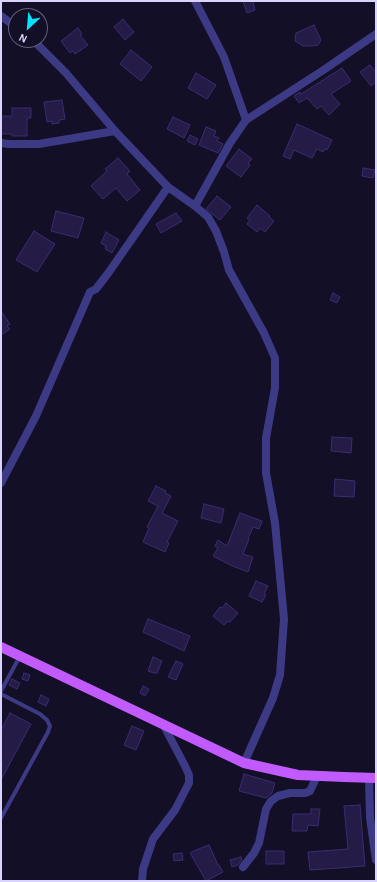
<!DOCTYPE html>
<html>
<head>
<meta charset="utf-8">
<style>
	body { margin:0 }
	#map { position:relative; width:377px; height:882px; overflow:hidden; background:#130f26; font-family:"Alegreya Sans",sans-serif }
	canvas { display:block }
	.frame { position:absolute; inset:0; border:2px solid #d9d4ff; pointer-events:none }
	.north { position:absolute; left:8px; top:8px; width:40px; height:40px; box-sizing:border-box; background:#130f26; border:1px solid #625e7d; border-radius:50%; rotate:206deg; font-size:11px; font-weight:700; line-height:16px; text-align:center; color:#d9d4ff }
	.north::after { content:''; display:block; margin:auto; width:14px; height:18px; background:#00e5ff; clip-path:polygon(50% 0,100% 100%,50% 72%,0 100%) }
</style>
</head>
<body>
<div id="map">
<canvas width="377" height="882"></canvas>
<div class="frame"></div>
<div class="north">N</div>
</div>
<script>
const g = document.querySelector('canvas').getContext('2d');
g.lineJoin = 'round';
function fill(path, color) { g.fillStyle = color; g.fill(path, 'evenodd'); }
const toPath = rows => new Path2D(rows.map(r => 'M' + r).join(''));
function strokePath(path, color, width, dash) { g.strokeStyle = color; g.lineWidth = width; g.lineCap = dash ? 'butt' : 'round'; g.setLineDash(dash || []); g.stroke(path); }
const building = toPath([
	[243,1,253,1,255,10,247,13,243,1],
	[123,19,134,32,125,40,114,27,123,19],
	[314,25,321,40,318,45,312,46,303,46,295,41,296,33,314,25],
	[78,28,82,34,80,35,88,45,75,54,73,51,70,53,61,41,78,28],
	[131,50,152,67,141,81,120,64,131,50],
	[370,65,376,72,376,82,371,86,360,72,370,65],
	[342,68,351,81,331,94,340,104,329,115,321,106,317,109,307,98,299,103,294,96,300,92,301,94,342,68],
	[196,73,216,85,207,99,188,88,196,73],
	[62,100,65,119,59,120,59,123,52,124,52,121,47,122,44,102,62,100],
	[12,108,31,108,31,118,27,118,27,136,12,136,12,134,1,134,1,116,12,116,12,108],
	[173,117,190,125,184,138,167,129,173,117],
	[297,124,332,140,327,150,324,149,323,152,317,149,312,158,294,150,290,159,283,156,297,124],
	[206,127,216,131,214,136,219,138,217,141,223,144,218,153,199,145,206,127],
	[190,135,198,139,195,145,187,141,190,135],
	[239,149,252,159,248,163,250,165,241,177,226,166,239,149],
	[118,158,130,171,127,174,140,190,127,201,116,188,103,199,91,186,107,171,105,169,118,158],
	[363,168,375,170,373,178,362,176,363,168],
	[217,196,231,207,220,220,206,209,217,196],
	[257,205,270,216,269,217,274,221,265,232,260,228,257,232,247,224,250,220,247,218,257,205],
	[56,211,84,218,78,238,51,231,56,211],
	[176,213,182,221,161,233,156,224,176,213],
	[34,231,55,244,37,272,16,260,34,231],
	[106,232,119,240,112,253,105,249,106,246,101,243,106,232],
	[333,293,340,297,337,303,330,300,333,293],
	[1,311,10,324,7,326,10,329,1,335,1,311],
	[332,437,352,438,351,453,331,451,332,437],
	[335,479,355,481,354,497,334,496,335,479],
	[156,486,166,491,165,493,171,496,162,513,178,521,167,542,169,543,165,552,143,542,149,528,147,527,158,506,148,501,156,486],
	[204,504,224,509,221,523,201,518,204,504],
	[240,513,262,521,259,529,253,527,248,539,249,539,243,554,253,557,248,572,230,565,213,556,218,548,215,546,218,540,227,546,240,513],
	[256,581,268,586,264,594,266,595,262,602,249,596,256,581],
	[226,603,238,613,230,622,228,621,224,625,213,616,220,607,222,608,226,603],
	[148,619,190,636,184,651,143,632,148,619],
	[153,657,162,661,157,673,154,673,148,671,153,657],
	[176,661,183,664,176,680,168,677,176,661],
	[24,673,30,675,28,681,22,679,24,673],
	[12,679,20,683,17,689,9,685,12,679],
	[143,686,149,689,145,696,140,693,143,686],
	[41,695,49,699,46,706,38,702,41,695],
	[10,713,31,724,1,780,1,730,10,713],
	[132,726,144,731,136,750,124,745,132,726],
	[244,774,275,783,272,793,266,798,239,791,244,774],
	[360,805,365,866,310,870,308,852,348,849,344,806,360,805],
	[311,809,320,809,318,826,308,825,307,831,292,831,293,814,311,814,311,809],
	[209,845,218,865,219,865,223,872,206,881,190,853,196,850,209,845],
	[266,851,284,851,284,864,266,864,266,851],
	[182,853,183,860,174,861,173,854,182,853],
	[241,857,242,860,238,865,232,867,230,860,241,857]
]);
fill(building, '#241b47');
strokePath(building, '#3b2d73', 1);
strokePath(toPath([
	[1,691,20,656],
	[1,694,40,714,47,720,50,726,48,732,1,818]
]), '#3d3a85', 4);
strokePath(toPath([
	[195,1,224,57,246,120],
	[1,16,16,27],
	[33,40,66,73,115,131,168,187,195,206,208,217,216,231,224,252,229,270,264,333,275,358,275,388,266,438,266,473,275,523,284,619,280,675,273,698,244,763],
	[1,143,9,144,39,144,115,131],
	[195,206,230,143,246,120,322,71,376,34],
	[1,483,36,416,90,292,96,289,109,272,168,187],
	[369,778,370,818,376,860],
	[243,867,254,853,259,843,266,809,271,801,278,796,290,793,305,793,310,791,317,776],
	[142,881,143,869,153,839,175,810,189,783,189,775,185,766,163,724]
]), '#3d3a85', 8);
strokePath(toPath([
	[1,647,244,763,298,775,344,777,376,778]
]), '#c25bff', 10);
</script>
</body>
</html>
